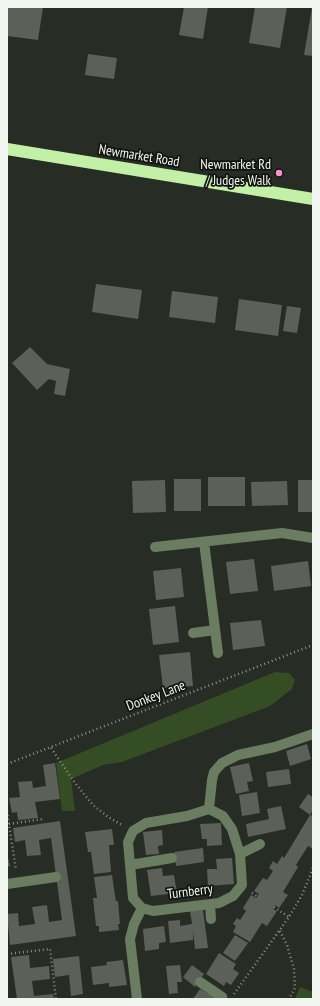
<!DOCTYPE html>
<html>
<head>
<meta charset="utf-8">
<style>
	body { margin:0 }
	#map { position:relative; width:320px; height:1006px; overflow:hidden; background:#272c25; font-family:"PT Sans Narrow",sans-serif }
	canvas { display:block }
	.frame { position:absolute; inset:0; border:8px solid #f1f5f0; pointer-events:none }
</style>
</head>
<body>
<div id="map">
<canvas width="320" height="1006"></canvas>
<div class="frame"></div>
</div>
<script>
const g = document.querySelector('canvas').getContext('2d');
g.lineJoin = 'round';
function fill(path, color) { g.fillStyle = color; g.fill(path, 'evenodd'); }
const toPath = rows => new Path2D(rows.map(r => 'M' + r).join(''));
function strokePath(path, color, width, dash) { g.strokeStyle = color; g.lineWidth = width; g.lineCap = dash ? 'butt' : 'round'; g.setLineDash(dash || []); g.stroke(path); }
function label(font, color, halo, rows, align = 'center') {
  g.font = font + ' "PT Sans Narrow",sans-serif'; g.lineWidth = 3.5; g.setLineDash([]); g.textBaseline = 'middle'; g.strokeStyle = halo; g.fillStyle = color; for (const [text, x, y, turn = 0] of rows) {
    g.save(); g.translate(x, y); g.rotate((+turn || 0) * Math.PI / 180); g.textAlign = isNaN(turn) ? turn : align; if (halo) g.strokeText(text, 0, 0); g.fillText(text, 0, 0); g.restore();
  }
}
fill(toPath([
	[275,672,289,673,295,680,292,689,270,706,122,762,103,765,71,779,75,811,62,811,56,763],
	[300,987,313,992,313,999,295,999]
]), '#344d24');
fill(toPath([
	[7,7,43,7,38,40,7,36],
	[184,7,208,7,203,39,179,35],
	[255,7,287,7,280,48,249,43],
	[312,7,313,7,313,56,304,55],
	[88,54,117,58,114,79,85,75],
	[96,284,142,290,138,319,92,312],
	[172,291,218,297,215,323,169,317],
	[239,299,282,305,278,336,235,330],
	[287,306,301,308,297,333,283,331],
	[30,347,47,364,70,369,65,396,54,394,56,381,49,379,37,390,12,363],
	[208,477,245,477,245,506,208,506],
	[174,479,201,479,201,511,174,511],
	[165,480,166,512,133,513,132,481],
	[298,480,313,480,313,512,298,512],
	[287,481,288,505,252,506,251,482],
	[254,559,258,591,230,594,226,562],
	[308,561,311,586,274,591,271,566],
	[181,568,184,597,156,600,153,571],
	[175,606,179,642,153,645,149,609],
	[261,620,265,646,233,650,230,623],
	[190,652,193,686,163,688,159,655],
	[307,744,311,759,290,766,286,751],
	[55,763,60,799,35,802,38,818,18,820,17,812,12,813,9,798,20,797,18,782,32,781,33,788,46,786,43,765],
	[249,763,253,781,247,782,249,791,236,794,230,767],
	[289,769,291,784,268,787,266,772],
	[257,792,260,813,242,816,239,795],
	[308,794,313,797,313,810,310,815,299,807],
	[281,806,286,829,248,837,246,824,269,819,267,809],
	[310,815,313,816,313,849,308,846,296,865,298,867,283,892,288,895,279,908,275,905,273,909,277,911,267,926,262,923,250,942,233,932,236,926,233,924,237,918,240,920,246,911,243,908,251,895,256,898,259,894,254,891,263,878,267,880,273,871,269,868,273,861,277,864,282,856,284,858],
	[60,821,76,936,10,945,7,914,18,913,19,926,35,924,32,907,47,905,49,922,62,920,51,838,39,840,41,855,27,856,25,840,15,842,13,828],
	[221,823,222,845,207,846,207,839,202,839,200,824],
	[112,829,114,845,109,845,111,872,94,874,91,852,88,852,85,832],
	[162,830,163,845,158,846,159,854,146,855,143,832],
	[203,848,204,862,176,866,174,852],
	[7,853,10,866,7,867],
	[232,858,234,884,208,886,207,869,217,869,216,859],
	[162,868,163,876,174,875,177,893,151,896,147,870],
	[112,875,115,896,116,901,118,901,120,924,118,924,119,930,99,932,99,926,96,926,93,898,97,898,94,877],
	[203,910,208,948,195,949,193,931,193,940,170,943,168,921,180,920,180,926,192,924,190,911],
	[164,926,166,942,159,943,159,949,145,951,143,929],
	[235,935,248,943,235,961,223,953],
	[219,953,236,964,233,969,239,973,231,985,226,982,224,986,206,974],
	[29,955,30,968,49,966,50,979,32,981,34,996,53,994,54,999,17,999,11,957],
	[79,956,83,994,71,996,69,975,55,977,53,959],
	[123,960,127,985,109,987,109,983,93,985,91,967,107,965,106,962],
	[180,965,182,982,177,982,178,993,169,994,166,966],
	[192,965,204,974,195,987,183,977],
	[200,989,214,997,212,999,193,999]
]), '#5b6158');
strokePath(toPath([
	[51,748,75,783,93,805,108,817,122,825],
	[7,764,313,645],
	[7,811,16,870],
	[9,824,43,819],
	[252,893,257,896],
	[274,907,289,917],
	[280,931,287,945,294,969,295,988,289,999],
	[7,954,50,949,56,999],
	[234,994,289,917,302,895,313,868]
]), '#8c908a', 2.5, [1, 3]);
strokePath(toPath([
	[204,542,218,653],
	[155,547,282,533,313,538],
	[193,633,215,630],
	[209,809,223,816,232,829,240,854,242,885,233,896,219,903,153,911,142,908,133,898,128,842,133,831,146,823,187,816,209,809],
	[209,809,212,780,214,772,222,763,238,755,275,747,313,734],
	[240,854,260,844],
	[130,865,172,858],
	[7,884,56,877],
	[210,904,211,919],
	[200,982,222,997,221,999],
	[137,999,130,939,134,924,142,908]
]), '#6a7d60', 10);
strokePath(toPath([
	[7,149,313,199]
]), '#c2f0a7', 12);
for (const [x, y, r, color] of [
	[279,173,4,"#f790cd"]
]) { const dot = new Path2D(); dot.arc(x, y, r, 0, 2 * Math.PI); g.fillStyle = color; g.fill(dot); strokePath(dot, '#121410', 1.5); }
label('14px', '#f1f5f0', '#121410', [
	["Newmarket Road",139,156,9],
	["Donkey Lane",156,696,-21],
	["Turnberry",190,892,-7]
]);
label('14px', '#f1f5f0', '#121410', [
	["Newmarket Rd",271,165],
	["/ Judges Walk",271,181]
], 'right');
</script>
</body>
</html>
